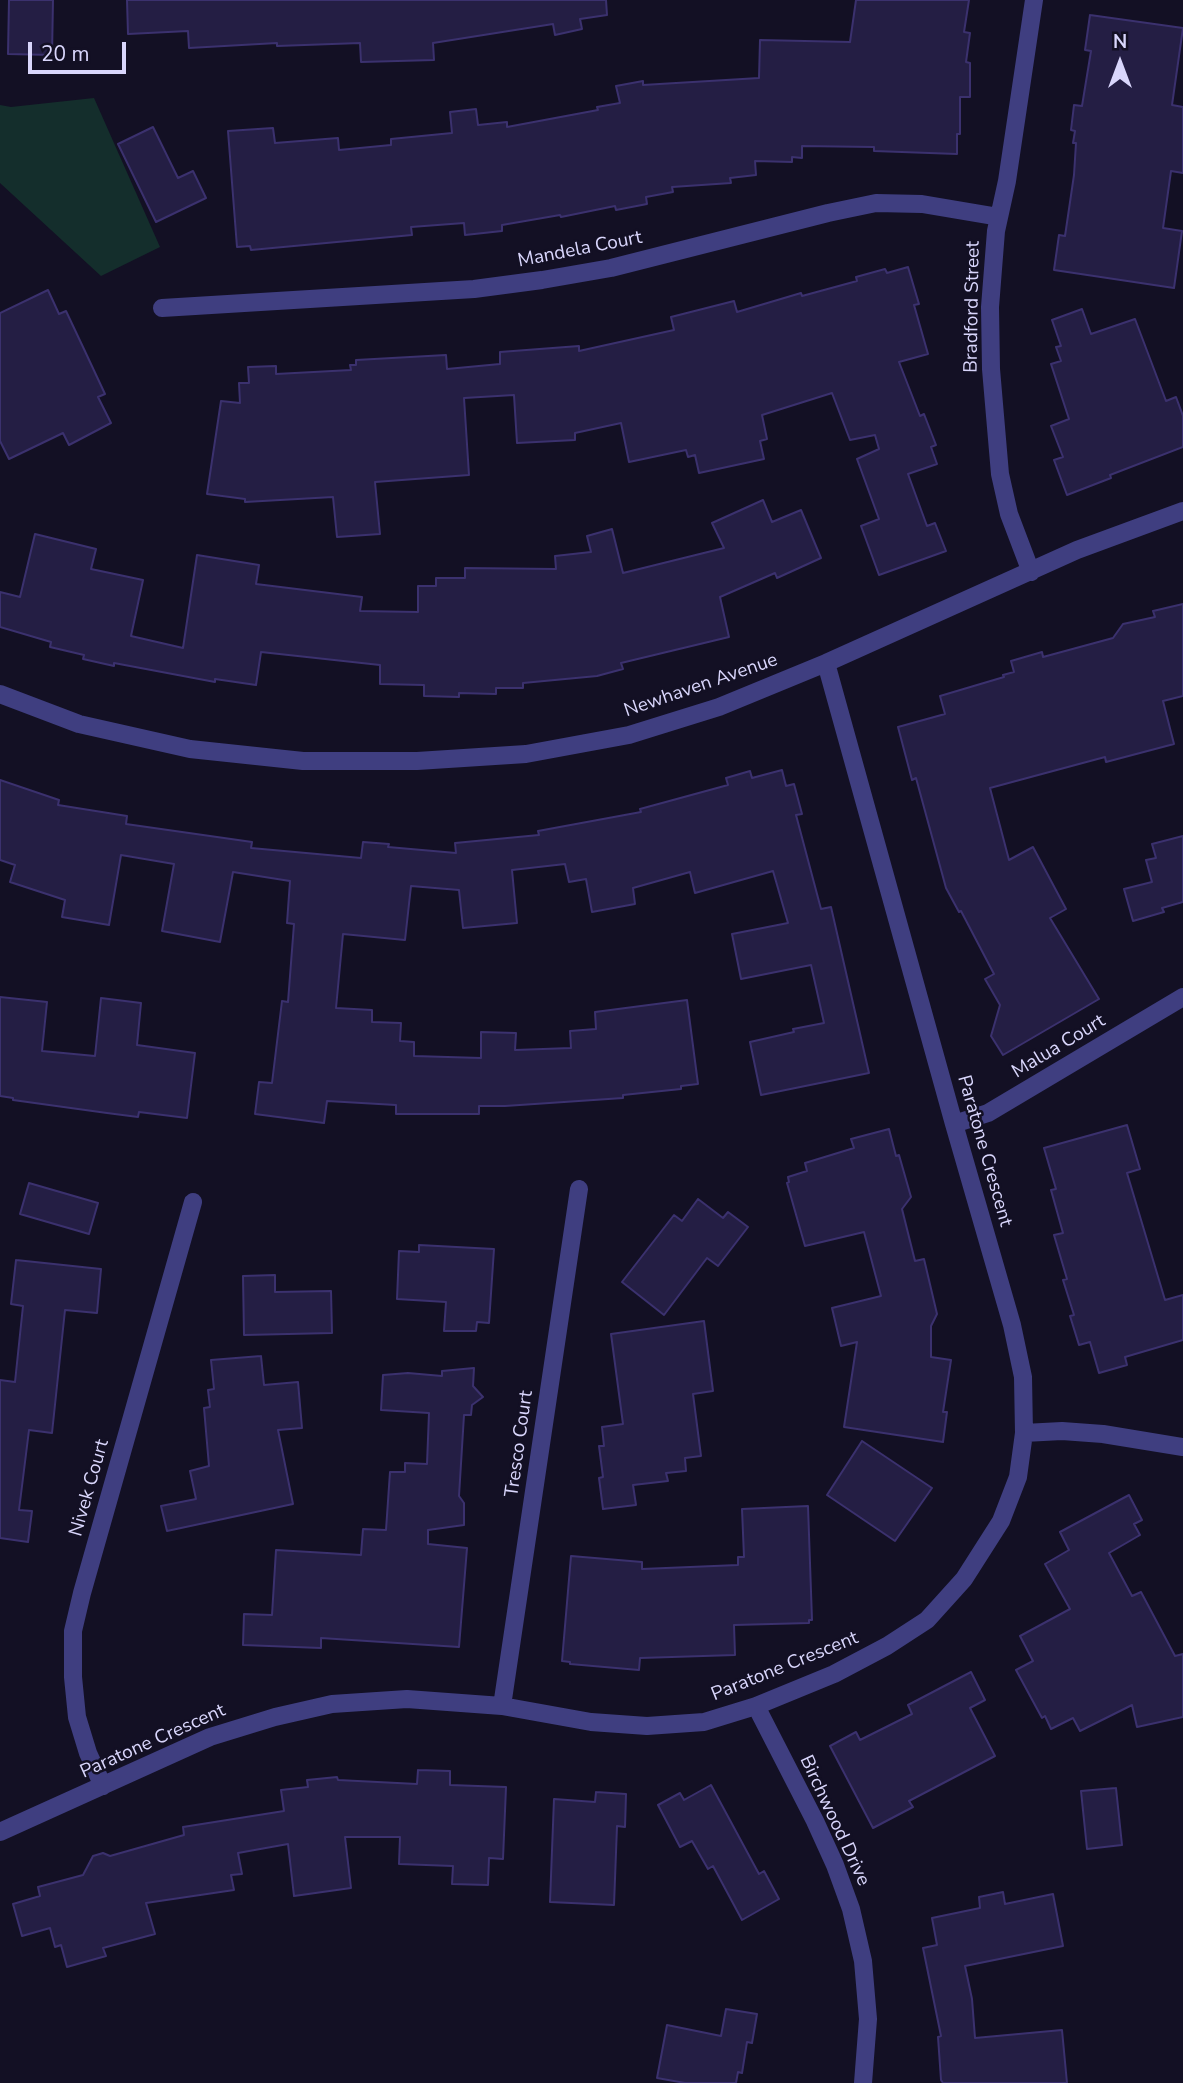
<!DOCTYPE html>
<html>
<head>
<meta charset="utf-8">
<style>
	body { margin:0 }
	#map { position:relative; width:1183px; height:2083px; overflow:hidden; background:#131024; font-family:"Nunito Sans",sans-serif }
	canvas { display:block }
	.north { position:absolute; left:1085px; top:28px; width:70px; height:70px; -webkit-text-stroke:5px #131024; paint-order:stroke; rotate:0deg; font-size:19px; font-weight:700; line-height:28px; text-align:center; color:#d9d6fc }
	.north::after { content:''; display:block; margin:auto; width:24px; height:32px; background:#d9d6fc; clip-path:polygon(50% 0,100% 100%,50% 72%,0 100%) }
	.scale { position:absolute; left:28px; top:42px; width:98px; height:32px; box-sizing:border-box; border:4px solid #d9d6fc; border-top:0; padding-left:9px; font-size:21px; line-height:24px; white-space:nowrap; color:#d9d6fc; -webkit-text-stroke:5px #131024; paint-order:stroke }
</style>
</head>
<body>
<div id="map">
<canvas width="1183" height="2083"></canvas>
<div class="north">N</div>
<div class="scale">20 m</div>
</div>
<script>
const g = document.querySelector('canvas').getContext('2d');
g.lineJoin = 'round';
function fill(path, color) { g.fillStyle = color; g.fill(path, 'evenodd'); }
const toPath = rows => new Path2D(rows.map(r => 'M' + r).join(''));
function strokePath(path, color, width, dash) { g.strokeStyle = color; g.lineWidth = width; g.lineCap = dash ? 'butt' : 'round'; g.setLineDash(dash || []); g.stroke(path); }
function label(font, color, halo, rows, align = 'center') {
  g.font = font + ' "Nunito Sans",sans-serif'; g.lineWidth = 5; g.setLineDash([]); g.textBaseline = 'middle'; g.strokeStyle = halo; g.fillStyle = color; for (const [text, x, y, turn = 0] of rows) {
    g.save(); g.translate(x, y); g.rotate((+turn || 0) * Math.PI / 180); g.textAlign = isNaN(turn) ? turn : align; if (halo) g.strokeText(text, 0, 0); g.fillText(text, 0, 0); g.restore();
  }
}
fill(toPath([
	[94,98,160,247,101,276,0,183,0,105,11,107]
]), '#142e2c');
const building = toPath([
	[9,0,53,0,52,55,8,54,9,0],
	[127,0,606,0,607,15,580,19,582,29,555,35,553,24,433,43,434,60,361,62,360,43,277,46,277,43,189,48,188,31,128,34,127,0],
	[856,0,969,0,964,32,970,33,966,62,970,63,970,97,960,97,960,134,957,134,957,154,874,151,874,147,802,146,802,158,792,157,792,162,755,161,756,175,730,178,731,183,672,187,673,192,646,197,647,204,616,210,615,206,561,217,560,215,502,225,502,231,465,235,464,223,411,227,412,235,251,250,250,246,237,247,228,131,273,128,275,143,338,138,339,150,391,145,391,139,452,133,450,112,476,109,478,125,507,122,507,127,598,110,597,107,620,103,616,86,643,81,643,85,759,78,760,40,850,42,856,0],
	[1090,15,1183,28,1172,105,1183,107,1183,173,1171,171,1163,228,1182,231,1174,288,1054,270,1059,235,1065,236,1074,175,1076,143,1073,143,1075,131,1071,130,1074,105,1082,106,1091,51,1085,50,1090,15],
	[153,127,178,178,193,171,206,198,156,222,118,144,153,127],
	[908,267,919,304,914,305,928,354,899,362,920,416,924,414,936,445,931,447,937,464,908,474,927,526,935,523,946,551,879,575,861,526,879,519,857,459,879,449,875,435,850,440,832,393,762,415,767,439,760,441,764,459,699,473,695,455,688,457,686,450,629,462,621,423,575,433,575,440,517,443,514,395,464,398,469,475,375,482,380,534,337,537,333,497,245,502,245,499,207,494,221,401,240,403,239,383,249,383,248,367,276,366,276,374,351,370,350,365,356,365,356,360,446,355,447,369,500,364,500,352,579,346,579,351,674,330,671,317,734,301,737,312,801,293,802,296,857,281,856,277,885,269,887,273,908,267],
	[48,290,59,314,66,311,83,347,105,394,98,397,111,423,69,445,63,433,9,459,0,441,0,313,48,290],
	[1082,309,1091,334,1135,319,1166,401,1176,397,1183,416,1183,447,1110,475,1111,478,1067,495,1054,460,1063,457,1051,426,1069,419,1051,364,1061,361,1056,347,1061,346,1052,320,1082,309],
	[763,500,772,522,801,510,821,558,777,578,775,573,720,597,729,637,621,663,623,669,597,676,523,683,523,688,496,688,496,694,459,693,459,697,424,696,424,685,380,684,380,665,261,652,256,685,215,679,215,682,114,663,114,666,83,659,84,655,50,647,51,642,0,627,0,592,20,597,35,534,96,549,91,569,143,580,131,636,183,648,197,555,259,565,256,584,362,597,360,611,418,612,418,586,436,586,436,578,465,578,465,568,556,569,555,556,591,552,587,536,612,529,623,573,724,548,712,523,763,500],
	[1183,604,1183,696,1163,701,1174,744,1106,762,1105,757,990,788,1009,860,1033,847,1066,909,1050,918,1099,999,1003,1055,991,1036,1000,1005,985,979,994,974,961,911,959,912,946,888,916,778,912,780,898,727,945,714,940,696,1004,677,1003,675,1014,672,1011,661,1042,652,1043,657,1113,638,1123,624,1155,617,1153,611,1183,604],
	[782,770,786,786,794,784,802,814,796,815,821,909,831,907,869,1073,761,1095,750,1042,794,1032,793,1029,824,1023,811,965,741,979,732,934,788,923,773,871,695,893,690,872,633,888,635,904,592,912,586,879,569,882,565,864,512,870,517,923,463,928,459,890,411,886,405,940,343,934,336,1008,372,1010,372,1022,401,1023,400,1041,414,1042,414,1056,481,1058,481,1032,516,1033,515,1050,571,1048,570,1031,596,1029,595,1012,687,1000,698,1084,681,1086,681,1089,623,1095,623,1098,505,1106,479,1106,479,1114,396,1114,396,1105,327,1101,324,1123,255,1114,259,1082,272,1083,282,1001,288,1002,294,924,287,923,290,881,233,872,220,942,162,931,174,864,121,855,109,925,62,917,65,900,10,882,15,865,0,860,0,780,59,800,58,805,127,816,126,824,252,842,251,848,361,858,363,842,389,844,388,847,456,853,455,843,539,835,538,831,641,812,640,809,728,785,726,778,750,771,752,778,782,770],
	[1183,836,1183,902,1162,908,1164,912,1133,921,1124,889,1152,882,1146,860,1156,858,1152,844,1183,836],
	[0,997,47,1002,42,1051,95,1056,101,998,141,1003,137,1045,195,1053,187,1118,139,1112,138,1117,107,1113,13,1100,13,1098,0,1096,0,997],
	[1127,1125,1140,1169,1127,1173,1165,1300,1183,1295,1183,1340,1125,1357,1127,1365,1099,1373,1090,1342,1079,1345,1070,1316,1074,1315,1063,1280,1067,1279,1054,1235,1063,1233,1051,1190,1056,1189,1044,1148,1127,1125],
	[889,1129,896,1156,899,1155,911,1197,902,1209,915,1261,924,1259,937,1314,931,1326,931,1357,951,1360,943,1412,947,1412,943,1442,844,1427,857,1342,841,1346,832,1308,881,1296,864,1232,805,1246,787,1183,789,1182,788,1177,807,1171,805,1163,854,1148,851,1139,889,1129],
	[29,1183,98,1203,89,1234,20,1214,29,1183],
	[698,1199,723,1218,728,1212,748,1227,718,1266,707,1258,664,1315,622,1282,674,1215,682,1221,698,1199],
	[419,1245,494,1249,489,1323,477,1322,476,1331,444,1331,446,1302,397,1299,399,1251,419,1252,419,1245],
	[16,1260,101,1269,97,1313,65,1310,52,1433,29,1430,19,1510,32,1511,28,1542,0,1538,0,1380,15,1382,23,1306,11,1304,16,1260],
	[275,1275,275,1292,331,1291,332,1333,244,1335,243,1276,275,1275],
	[704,1321,713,1391,693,1394,701,1456,685,1458,686,1471,666,1473,668,1481,633,1485,636,1505,603,1509,599,1478,603,1477,599,1446,604,1446,602,1427,623,1424,611,1334,704,1321],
	[261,1356,264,1385,298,1382,302,1428,278,1430,293,1504,167,1531,161,1506,196,1499,190,1471,209,1466,204,1408,210,1407,208,1390,214,1389,211,1360,261,1356],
	[474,1368,473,1386,483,1397,472,1405,471,1415,464,1415,459,1496,464,1503,464,1525,428,1530,428,1544,467,1548,459,1647,321,1638,321,1648,243,1645,244,1614,272,1615,276,1550,361,1555,363,1529,386,1530,390,1472,405,1472,405,1463,427,1464,429,1413,381,1410,383,1375,408,1373,442,1376,442,1371,474,1368],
	[862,1441,932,1488,895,1541,827,1495,862,1441],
	[1129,1495,1142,1520,1134,1524,1140,1535,1109,1553,1132,1596,1141,1592,1175,1656,1183,1654,1183,1717,1137,1727,1132,1705,1080,1731,1073,1718,1051,1729,1045,1716,1042,1718,1016,1670,1033,1661,1020,1636,1070,1609,1045,1564,1069,1550,1060,1532,1129,1495],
	[808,1506,812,1620,809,1620,809,1623,734,1625,735,1655,640,1658,639,1670,570,1664,570,1662,562,1661,571,1556,642,1562,642,1569,738,1565,738,1557,744,1557,742,1509,808,1506],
	[971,1672,985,1700,970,1708,995,1756,909,1801,913,1807,873,1828,830,1746,856,1732,860,1740,912,1714,908,1705,971,1672],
	[418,1770,450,1771,450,1785,506,1787,503,1859,489,1858,488,1885,452,1884,453,1866,399,1864,400,1837,345,1837,351,1888,294,1896,288,1844,238,1853,242,1874,231,1875,234,1890,146,1903,155,1934,103,1948,106,1956,67,1967,61,1945,55,1947,50,1928,22,1936,13,1904,40,1896,38,1887,83,1875,93,1856,103,1853,110,1856,184,1835,183,1827,284,1811,281,1790,308,1787,307,1780,337,1777,338,1780,417,1784,418,1770],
	[711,1785,759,1874,764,1871,779,1899,742,1920,713,1866,708,1869,692,1841,680,1847,658,1805,680,1793,684,1800,711,1785],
	[1116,1788,1122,1845,1087,1849,1081,1791,1116,1788],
	[596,1792,626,1794,625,1827,617,1826,614,1905,550,1902,554,1799,595,1802,596,1792],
	[1003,1892,1005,1904,1053,1894,1063,1946,965,1966,972,1999,975,2038,1062,2030,1067,2083,943,2083,941,2080,938,2037,941,2036,923,1948,937,1945,932,1918,980,1908,979,1897,1003,1892],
	[726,2009,757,2014,752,2043,747,2042,742,2073,738,2072,736,2083,685,2083,657,2078,667,2025,721,2036,726,2009]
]);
fill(building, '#241e44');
strokePath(building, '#3b316e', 2);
strokePath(toPath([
	[162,308,474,289,542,280,611,268,828,213,876,203,922,204,999,217],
	[1031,572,1009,514,1000,474,991,369,990,307,996,231,1007,181,1034,0],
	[0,694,79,724,190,749,303,761,417,761,526,754,629,735,719,707,826,663,1077,550,1183,511],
	[954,1124,988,1113,1183,997],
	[1024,1433,1062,1431,1103,1434,1183,1447],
	[502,1706,579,1189],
	[756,1706,815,1821,835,1865,851,1909,863,1961,868,2019,863,2083],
	[103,1786,88,1753,77,1717,73,1677,73,1631,82,1593,193,1202],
	[0,1832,210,1737,275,1717,332,1704,407,1699,502,1706,591,1722,647,1726,704,1722,756,1706,834,1674,887,1646,927,1620,964,1579,1001,1521,1018,1477,1024,1433,1023,1377,1012,1325,954,1124,826,663]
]), '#3f3e80', 18);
label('19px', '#d9d6fc', '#131024', [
	["Mandela Court",580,250,-11],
	["Bradford Street",973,307,-89],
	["Newhaven Avenue",701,686,-19],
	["Malua Court",1059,1047,-31],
	["Paratone Crescent",984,1151,74],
	["Tresco Court",520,1444,-82],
	["Nivek Court",90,1488,-74],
	["Paratone Crescent",785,1667,-22],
	["Paratone Crescent",153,1742,-24],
	["Birchwood Drive",834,1821,65]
]);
</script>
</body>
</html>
